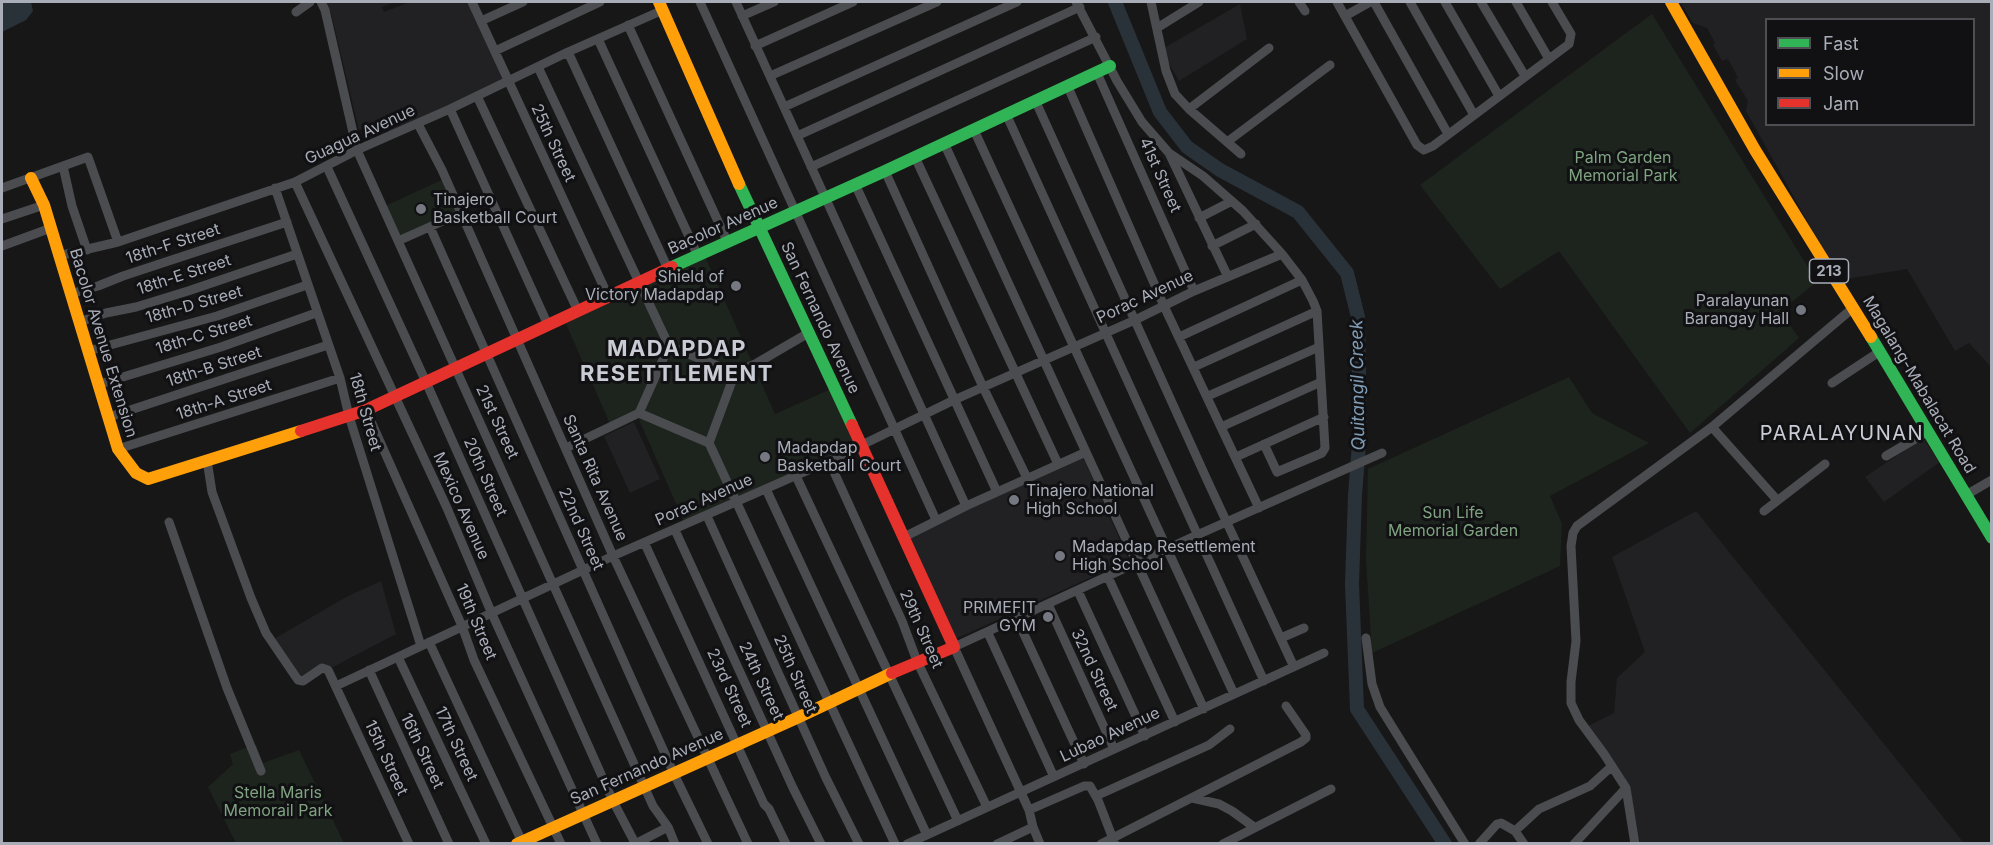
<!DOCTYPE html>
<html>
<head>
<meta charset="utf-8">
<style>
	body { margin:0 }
	#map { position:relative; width:1993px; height:845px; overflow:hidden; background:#171717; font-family:Inter,sans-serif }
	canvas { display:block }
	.frame { position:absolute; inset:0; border:3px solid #a8adb8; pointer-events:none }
	.legend { position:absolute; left:1765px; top:18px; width:210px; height:108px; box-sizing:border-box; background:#111113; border:2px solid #4d4f55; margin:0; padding:8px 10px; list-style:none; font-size:18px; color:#a8adb8 }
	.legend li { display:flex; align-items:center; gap:12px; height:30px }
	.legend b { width:30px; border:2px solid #4d4f55 }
</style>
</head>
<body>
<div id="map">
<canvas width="1993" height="845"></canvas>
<div class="frame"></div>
<ul class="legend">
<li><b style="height:8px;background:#30b455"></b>Fast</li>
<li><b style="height:8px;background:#ff9f0a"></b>Slow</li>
<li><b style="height:8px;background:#e5322d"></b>Jam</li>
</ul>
</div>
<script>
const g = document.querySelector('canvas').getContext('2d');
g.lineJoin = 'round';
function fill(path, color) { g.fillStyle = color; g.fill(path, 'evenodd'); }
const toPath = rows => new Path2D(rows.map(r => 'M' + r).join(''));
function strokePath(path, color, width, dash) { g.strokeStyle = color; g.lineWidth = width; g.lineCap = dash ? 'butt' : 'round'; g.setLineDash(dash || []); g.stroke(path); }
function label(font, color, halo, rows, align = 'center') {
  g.font = font + ' Inter,sans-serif'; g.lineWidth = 6; g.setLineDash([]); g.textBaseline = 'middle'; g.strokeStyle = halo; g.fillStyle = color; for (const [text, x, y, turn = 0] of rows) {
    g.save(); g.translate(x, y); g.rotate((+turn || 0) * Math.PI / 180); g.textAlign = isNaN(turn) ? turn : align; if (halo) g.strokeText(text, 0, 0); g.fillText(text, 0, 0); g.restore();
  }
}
fill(toPath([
	[325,2,395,2,382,7,384,12,410,2,471,2,506,79,389,134,383,119,359,130,331,13],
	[1680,2,1991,2,1991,367,1969,343,1955,351,1907,269,1840,280,1746,111,1748,101,1735,80,1738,78,1728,59,1722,61,1713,45,1715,43,1707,28,1693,23],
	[1766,20,1974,20,1974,124,1766,124],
	[1240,4,1247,39,1179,81,1168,62,1164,48],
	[634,422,660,479,630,493,604,436],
	[1923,438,1940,462,1884,502,1865,477],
	[1083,457,1129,560,953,640,907,537],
	[1696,511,1964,843,1640,843,1630,790,1588,726,1614,713,1617,678,1645,652,1612,557],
	[381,581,396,634,333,667,325,665,301,680,272,640,348,596]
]), '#212123');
fill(toPath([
	[1652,14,1817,282,1780,311,1799,338,1690,433,1559,251,1500,289,1420,185],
	[444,179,458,211,399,238,385,206],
	[704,254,775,414,833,388,859,446,685,524,637,415,611,426,563,317],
	[1569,377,1592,413,1649,443,1550,496,1562,524,1560,566,1372,653,1366,560,1368,469],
	[256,744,263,763,299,750,344,843,236,843,208,787,233,764,230,754]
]), '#1d241e');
fill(toPath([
	[2,2,31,2,33,11,26,20,2,32]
]), '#2a3239');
strokePath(toPath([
	[1115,2,1160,112,1187,147,1220,170,1298,212,1347,273,1358,317,1360,431,1355,495,1352,584,1357,709,1445,844]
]), '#2a3239', 14);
strokePath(toPath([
	[321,2,325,10,357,150,653,806,668,827,675,844],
	[472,2,608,296],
	[700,2,936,520],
	[736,2,966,506],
	[1076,2,1117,81,1142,122,1169,153,1203,176,1243,211,1282,254,1302,280,1313,301,1317,311,1325,448,1322,453,1277,472,1264,444],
	[1151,2,1166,71,1175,94,1189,109,1241,154],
	[1299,2,1305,11],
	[1337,2,1417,145,1424,150,1433,146,1569,44,1571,34,1552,2],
	[1374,2,1448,134],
	[1410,2,1474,115],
	[1445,2,1499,96],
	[1481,2,1525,76],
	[1516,2,1549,59],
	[296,12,310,2],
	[742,16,774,2],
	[1345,16,1370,2],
	[481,21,523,2],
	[628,25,728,243],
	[1157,28,1199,2],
	[598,39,698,256],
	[755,46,853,2],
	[495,51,600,2],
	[568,52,668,269],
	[538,67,669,346,735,373,709,443],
	[1097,73,1194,291],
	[770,76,937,2],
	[1068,87,1164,306,1259,508],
	[477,96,578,311],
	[1036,102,1208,482,1294,667],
	[784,107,1017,2],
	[450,109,548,325],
	[1189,109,1269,48],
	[1007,116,1264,681],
	[418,124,442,170,613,556,748,844],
	[974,130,1234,694],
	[797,136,1080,7],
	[1227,142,1330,65],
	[944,143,1204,709],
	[1170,155,1228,277],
	[915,157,1058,464],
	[63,166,72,206,87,250],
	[327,167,426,382,613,801,635,843],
	[811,167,1096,37],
	[885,171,983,387,1027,478],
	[295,182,447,508,492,614,597,844],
	[855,184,997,492],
	[2,188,88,157,118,242],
	[275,188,340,378,349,416,421,646],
	[1199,218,1232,201],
	[2,219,44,205],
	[430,227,674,774,708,844],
	[398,241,461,213],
	[2,246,51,228],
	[1212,246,1256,224],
	[58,256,118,242,295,182,357,150,450,109,568,52,663,10],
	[70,294,98,286,123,276,287,222],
	[79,322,106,313,136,307,188,291,297,254],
	[1179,337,1302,280],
	[669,346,639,413,709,443,895,844],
	[88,351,217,316,307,285],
	[1194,367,1317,311],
	[735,373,757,363,810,332],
	[1832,383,1879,352],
	[100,384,221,347,316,313],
	[1208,396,1319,347],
	[366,410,462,626,474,660,561,844],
	[109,417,328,345],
	[1221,427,1321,382],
	[1712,427,1777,500],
	[566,448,639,413],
	[118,449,340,378],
	[1886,456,1927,432],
	[1236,457,1324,417],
	[207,460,212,492,251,598,266,633,298,680,303,681,322,668,328,670,409,844],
	[829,461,902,621,917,661,987,807],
	[796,476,958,821],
	[766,489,927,835],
	[1966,495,1992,480],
	[1764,511,1825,464],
	[707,516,826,778,859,844],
	[169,522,227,688,261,771],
	[675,530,793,788,821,844],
	[904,537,966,506,1086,452],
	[645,544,764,804,769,809,786,844],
	[1108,577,1175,722],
	[1078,591,1145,736],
	[1048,604,1114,749],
	[1017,619,1084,764],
	[988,633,1054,777],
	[1281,638,1304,628],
	[1366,638,1372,684,1380,707,1465,844],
	[429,642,523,844],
	[398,657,486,844],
	[369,670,449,844],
	[336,686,613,556,829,461,954,400,1135,320,1194,291,1282,254],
	[1096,796,1209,745,1230,729],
	[1192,798,1219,804,1232,811,1254,827],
	[1029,810,1084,786,1090,786,1098,800,1115,844],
	[635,844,668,827],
	[907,844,1324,653],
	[997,844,1033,827],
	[1040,844,1033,827,1029,810,954,647,1197,535,1382,453],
	[1101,844,1301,742,1306,738,1306,735,1286,706],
	[1223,844,1331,789],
	[1479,844,1497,824,1501,823,1515,831],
	[1524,844,1515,831,1539,809,1590,786,1612,766],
	[1574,844,1626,788],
	[1635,844,1626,788,1604,754,1579,720,1571,703,1571,682,1576,641,1571,546,1573,533,1577,526,1712,427,1853,308]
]), '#4b4c50', 9);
strokePath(toPath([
	[739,184,852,425],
	[672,267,885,171,1110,66],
	[1871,337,1992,538]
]), '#30b455', 12);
strokePath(toPath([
	[659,2,739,184],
	[1671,2,1755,150,1871,337],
	[31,178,44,205,118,449,136,473,148,479,301,431],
	[517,844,799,717,892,673]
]), '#ff9f0a', 12);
strokePath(toPath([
	[852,425,954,647,892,673],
	[301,431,366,410,672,267]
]), '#e5322d', 12);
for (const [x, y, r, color] of [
	[421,209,6,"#757880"],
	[736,286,6,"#757880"],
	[1801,310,6,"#757880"],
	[765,457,6,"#757880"],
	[1014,500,6,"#757880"],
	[1060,556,6,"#757880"],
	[1048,617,6,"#757880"]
]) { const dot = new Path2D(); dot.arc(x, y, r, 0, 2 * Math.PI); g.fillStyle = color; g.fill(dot); strokePath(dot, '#111113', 2); }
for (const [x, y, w] of [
	[1829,271,39]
]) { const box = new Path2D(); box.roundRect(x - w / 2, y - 12, w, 24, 4.5); g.fillStyle = '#111113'; g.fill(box); strokePath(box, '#a8adb8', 1.5); }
label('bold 15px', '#a8adb8', null, [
	["213",1829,271]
]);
label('16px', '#a8adb8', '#111113', [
	["Guagua Avenue",360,135,-25],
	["25th Street",553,143,65],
	["41st Street",1160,175,66],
	["Bacolor Avenue",723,226,-24],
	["18th-F Street",173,244,-18],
	["18th-E Street",184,275,-18],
	["Porac Avenue",1145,297,-25],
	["18th-D Street",194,305,-16],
	["San Fernando Avenue",820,318,65],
	["18th-C Street",204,335,-17],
	["Bacolor Avenue Extension",103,343,73],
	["18th-B Street",214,367,-18],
	["Magalang-Mabalacat Road",1919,385,59],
	["18th-A Street",224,400,-18],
	["18th Street",365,412,74],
	["21st Street",497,422,65],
	["20th Street",485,477,66],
	["Santa Rita Avenue",595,478,66],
	["Porac Avenue",704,500,-24],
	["Mexico Avenue",461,506,66],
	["22nd Street",581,529,66],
	["19th Street",476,622,67],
	["29th Street",921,629,66],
	["32nd Street",1094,670,65],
	["25th Street",795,674,66],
	["24th Street",761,681,65],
	["23rd Street",729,688,65],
	["Lubao Avenue",1110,735,-25],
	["17th Street",456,744,65],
	["16th Street",422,751,65],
	["15th Street",386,758,65],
	["San Fernando Avenue",647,767,-24]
]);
label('16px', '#7fa381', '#111113', [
	["Palm Garden",1623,158],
	["Memorial Park",1623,176],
	["Sun Life",1453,513],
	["Memorial Garden",1453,531],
	["Stella Maris",278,793],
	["Memorail Park",278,811]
]);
label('16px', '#a8adb8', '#111113', [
	["Tinajero",433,200],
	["Basketball Court",433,218],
	["Shield of",724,277,"right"],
	["Victory Madapdap",724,295,"right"],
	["Paralayunan",1789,301,"right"],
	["Barangay Hall",1789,319,"right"],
	["Madapdap",777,448],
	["Basketball Court",777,466],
	["Tinajero National",1026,491],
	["High School",1026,509],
	["Madapdap Resettlement",1072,547],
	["High School",1072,565],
	["PRIMEFIT",1036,608,"right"],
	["GYM",1036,626,"right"]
], 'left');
label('italic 18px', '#7f9bb3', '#111113', [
	["Quitangil Creek",1358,385,-91]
]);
g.letterSpacing = '1.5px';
label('20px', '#c9ccd4', '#111113', [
	["PARALAYUNAN",1842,434]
]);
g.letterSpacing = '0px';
g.letterSpacing = '1.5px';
label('bold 22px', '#c9ccd4', '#111113', [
	["MADAPDAP",677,349],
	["RESETTLEMENT",677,374]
]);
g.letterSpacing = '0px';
</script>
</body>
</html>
